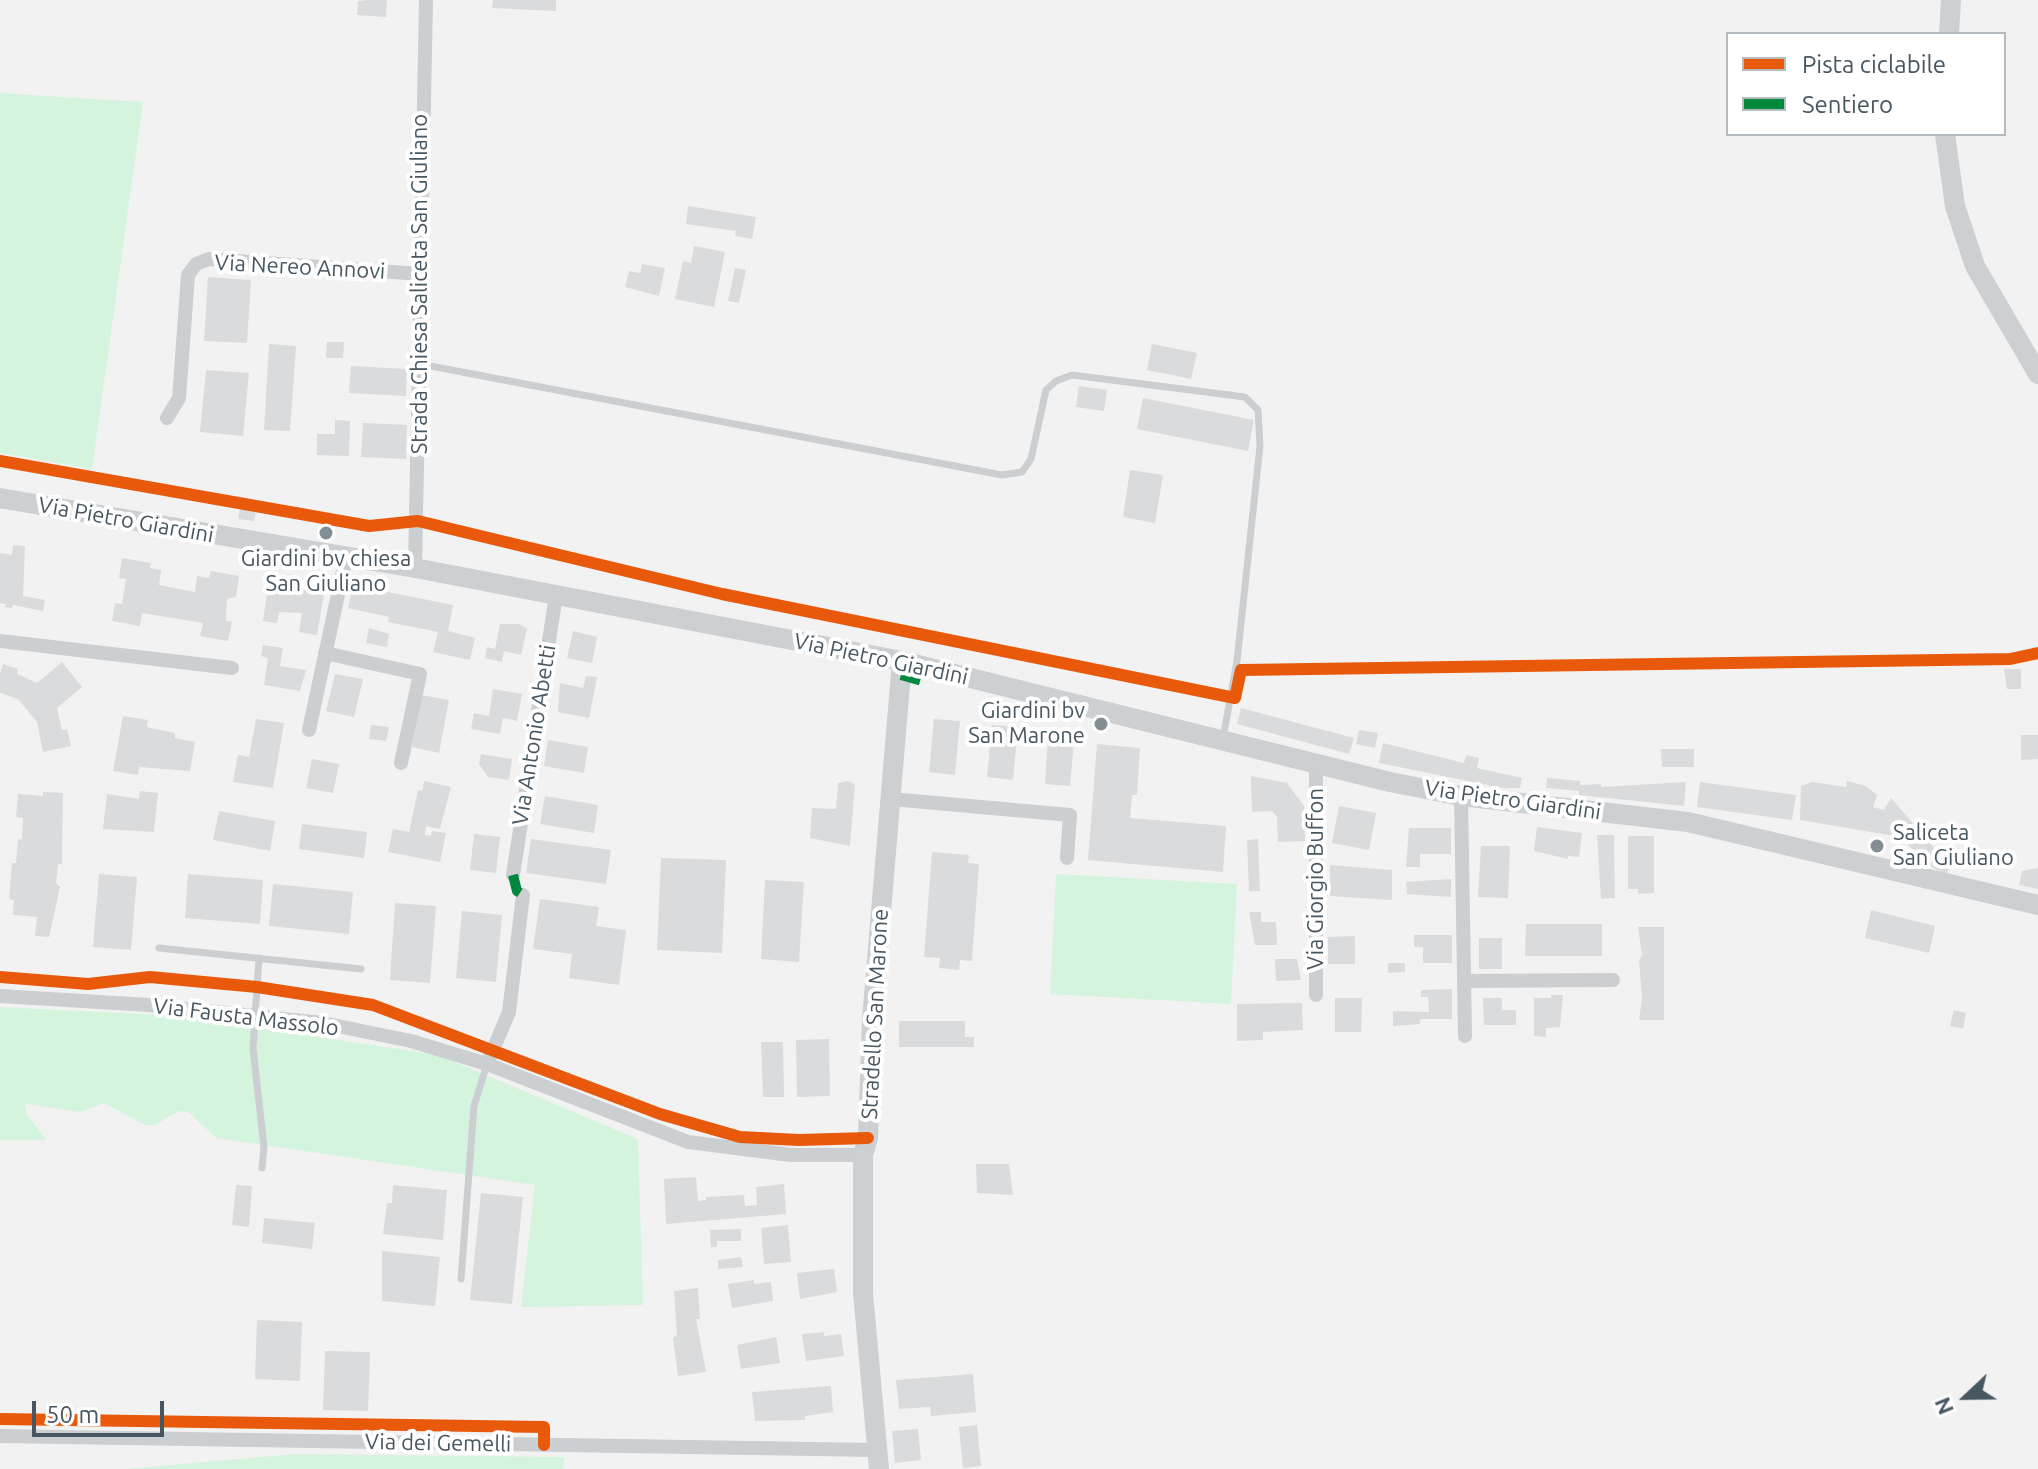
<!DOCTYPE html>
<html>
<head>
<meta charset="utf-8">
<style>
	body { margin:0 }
	#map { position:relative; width:2038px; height:1469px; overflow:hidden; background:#f3f2f2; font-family:Ubuntu,sans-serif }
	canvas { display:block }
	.legend { position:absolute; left:1726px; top:32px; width:280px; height:104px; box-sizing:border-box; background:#fff; border:2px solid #b5bcc0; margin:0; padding:10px 14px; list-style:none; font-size:24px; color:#475762 }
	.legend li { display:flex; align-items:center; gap:16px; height:40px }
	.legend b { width:40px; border:2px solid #b5bcc0 }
	.north { position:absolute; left:1926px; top:1357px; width:80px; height:80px; -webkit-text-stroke:6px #fff; paint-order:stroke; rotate:248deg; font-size:22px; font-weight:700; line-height:32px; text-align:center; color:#475762 }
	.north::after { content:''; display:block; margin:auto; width:28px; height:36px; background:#475762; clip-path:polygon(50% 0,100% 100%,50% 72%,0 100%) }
	.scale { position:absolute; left:32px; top:1401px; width:132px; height:36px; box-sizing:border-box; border:4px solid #475762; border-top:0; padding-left:10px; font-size:24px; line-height:28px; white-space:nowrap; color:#475762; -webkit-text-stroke:6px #fff; paint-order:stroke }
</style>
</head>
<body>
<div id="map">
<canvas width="2038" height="1469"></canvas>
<ul class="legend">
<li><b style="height:10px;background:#e8590c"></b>Pista ciclabile</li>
<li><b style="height:10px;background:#00873e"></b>Sentiero</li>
</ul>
<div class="north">N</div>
<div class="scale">50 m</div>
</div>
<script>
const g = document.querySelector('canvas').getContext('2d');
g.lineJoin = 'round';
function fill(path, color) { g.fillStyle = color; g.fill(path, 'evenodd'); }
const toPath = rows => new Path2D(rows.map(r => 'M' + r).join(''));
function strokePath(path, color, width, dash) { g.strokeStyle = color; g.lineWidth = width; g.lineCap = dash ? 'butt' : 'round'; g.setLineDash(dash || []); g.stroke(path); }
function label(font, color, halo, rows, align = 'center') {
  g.font = font + ' Ubuntu,sans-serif'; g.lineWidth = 8; g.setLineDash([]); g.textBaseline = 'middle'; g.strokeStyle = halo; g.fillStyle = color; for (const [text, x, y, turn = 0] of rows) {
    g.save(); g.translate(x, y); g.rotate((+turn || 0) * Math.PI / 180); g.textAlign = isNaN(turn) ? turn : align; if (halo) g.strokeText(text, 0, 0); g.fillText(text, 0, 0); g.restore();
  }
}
fill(toPath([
	[0,93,143,102,92,469,0,453],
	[1056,874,1237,884,1231,1004,1050,994],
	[0,1007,183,1016,438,1055,638,1139,643,1305,521,1307,535,1185,216,1138,188,1112,179,1111,155,1125,145,1125,104,1103,80,1112,25,1104,26,1114,47,1140,0,1140],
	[295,1454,564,1457,563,1469,124,1469]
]), '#d5f4de');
fill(toPath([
	[367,0,387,0,386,17,357,15,358,1],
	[493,0,556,0,556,11,492,8],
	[688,206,756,217,752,239,735,236,736,231,686,224],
	[694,246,725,252,714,307,675,299,683,261,691,263],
	[642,264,665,268,659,296,625,287,629,271,640,273],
	[735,268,746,270,739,303,728,301],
	[208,277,251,280,247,343,204,341],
	[327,342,344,342,343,358,326,358],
	[269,344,296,346,290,431,264,430],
	[1152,344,1197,353,1191,379,1147,370],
	[351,366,407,369,406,396,349,393],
	[206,370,249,373,243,436,200,432],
	[1079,386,1107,390,1104,411,1076,407],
	[1143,398,1254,420,1248,451,1137,429],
	[335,420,350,421,349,456,317,455,317,434,335,434],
	[363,423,407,425,406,459,361,457],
	[1130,470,1163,475,1155,523,1123,517],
	[240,508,256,511,254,521,238,519],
	[13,545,25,546,23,596,45,600,43,611,13,605,12,608,5,607,6,604,0,603,0,553,12,555],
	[122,558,151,563,150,568,161,570,159,585,195,592,197,576,209,578,211,571,239,576,236,597,227,599,226,621,232,622,228,641,200,636,203,623,142,613,140,626,112,621,115,603,122,604,126,579,119,578],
	[269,580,281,581,280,586,313,591,314,586,325,589,317,635,299,632,302,613,279,612,277,623,263,621],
	[353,585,453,605,448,631,475,638,470,660,433,652,438,632,388,622,389,617,348,608],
	[500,624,519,624,527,629,521,655,504,651,502,662,485,658,487,647,495,649],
	[369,628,389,634,387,647,366,643],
	[573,631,597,637,592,663,567,658],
	[263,645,283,648,280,666,306,670,300,691,264,685,268,658,261,656],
	[62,662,82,687,57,708,62,730,67,729,71,746,43,752,37,722,18,699,0,693,0,674,3,664,18,669,17,674,37,683],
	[2004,669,2021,669,2021,689,2007,689],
	[335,674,363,679,354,717,326,711],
	[586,676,597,677,589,718,558,712,560,683,583,688],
	[493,689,522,694,517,721,503,718,500,734,471,729,474,713,489,716],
	[422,695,449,700,439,753,412,747],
	[1241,708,1354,738,1349,754,1237,724],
	[123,716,148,720,147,727,175,733,175,738,195,742,190,771,139,767,138,775,113,771],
	[256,719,284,723,273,788,233,782,238,755,249,757],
	[934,719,960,721,955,775,929,772],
	[371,725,389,727,386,741,369,739],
	[992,725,1018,727,1013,780,987,777],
	[1359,730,1378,733,1375,748,1356,744],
	[2021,735,2038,735,2038,759,2021,760],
	[1048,739,1074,741,1070,786,1045,784],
	[548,740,588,747,584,773,544,766],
	[1383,743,1464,763,1466,755,1479,758,1477,768,1522,778,1520,788,1502,788,1379,763],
	[1097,744,1140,748,1137,795,1132,795,1130,818,1226,826,1223,872,1088,860],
	[1661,749,1694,749,1694,767,1662,767],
	[481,754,512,759,509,780,488,777,479,764],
	[312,759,339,764,333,793,306,788],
	[1251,776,1287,783,1304,806,1305,841,1278,842,1277,817,1272,811,1252,812],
	[1547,778,1580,781,1580,785,1601,784,1601,787,1686,782,1684,806,1579,795,1579,791,1546,788],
	[424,781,451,787,440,829,426,826,425,835,431,836,432,831,446,833,440,862,388,852,393,829,409,832,418,790,422,791],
	[847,781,855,784,850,846,810,838,812,808,836,809,838,783],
	[1847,781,1866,786,1877,795,1873,807,1884,810,1891,798,1936,850,1953,861,1946,875,1926,864,1901,837,1800,820,1801,786,1812,782,1846,787],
	[1700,782,1796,795,1792,820,1697,807],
	[140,791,158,793,154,832,103,829,107,794,139,799],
	[43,792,63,793,62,864,58,864,56,883,60,887,49,937,35,936,37,917,13,915,14,900,9,899,12,863,16,863,18,839,22,840,23,818,16,817,18,794,43,796],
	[545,796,598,805,594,833,540,824],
	[1339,806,1376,813,1369,850,1332,843],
	[219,811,275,821,270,851,213,840],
	[302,824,367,832,364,858,299,849],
	[1537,827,1582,833,1579,857,1568,856,1568,859,1534,851],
	[1409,828,1451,828,1451,854,1420,854,1420,867,1406,867],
	[474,834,500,837,496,873,470,870],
	[1597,835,1614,835,1615,898,1601,899],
	[1628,836,1654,836,1654,893,1638,894,1638,889,1628,889],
	[531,839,611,850,606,884,526,873],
	[1258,839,1260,891,1249,891,1247,840],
	[1481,846,1510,846,1508,898,1478,897],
	[932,852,969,855,968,863,979,864,972,961,960,960,959,970,939,968,940,958,924,957],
	[661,858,726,860,722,953,657,950],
	[1330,865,1392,870,1392,900,1330,896],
	[2038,868,2038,889,2019,885,2022,871],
	[99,874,137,877,131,950,93,947],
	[188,874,263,880,260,924,185,918],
	[1451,879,1451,897,1407,894,1406,882],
	[765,880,804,882,799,962,761,959],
	[273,884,353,892,349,934,269,926],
	[540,899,599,907,596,926,626,930,619,985,569,978,572,954,533,949],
	[395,903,436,906,430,983,390,980],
	[1871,910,1935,926,1929,953,1865,938],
	[462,911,502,915,496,982,456,978],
	[1249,912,1261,912,1261,922,1276,922,1277,945,1255,945],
	[1526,924,1602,924,1602,956,1525,956],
	[1638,927,1664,927,1664,1020,1639,1020,1642,998,1639,960,1642,955],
	[1414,935,1452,935,1452,963,1423,963,1423,947,1414,947],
	[1355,936,1355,964,1328,964,1328,937],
	[1479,938,1502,938,1502,969,1479,969],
	[1275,959,1297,959,1301,980,1276,981],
	[1388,963,1405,963,1405,972,1388,973],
	[1452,989,1452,1019,1420,1019,1420,1024,1393,1026,1393,1011,1429,1012,1428,997,1421,997,1421,990],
	[1551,995,1563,995,1560,1027,1546,1028,1546,1037,1534,1036,1534,998,1551,998],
	[1335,998,1362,998,1361,1032,1335,1032],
	[1483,998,1502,998,1502,1010,1516,1010,1516,1025,1484,1025],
	[1302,1003,1303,1030,1263,1032,1263,1040,1237,1041,1237,1004],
	[1954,1010,1966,1013,1963,1029,1950,1026],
	[899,1021,965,1021,965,1037,974,1037,974,1047,899,1047],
	[829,1039,830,1096,797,1097,796,1040],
	[761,1042,783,1042,784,1097,763,1097],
	[976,1164,1009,1164,1013,1195,977,1193],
	[696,1177,698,1201,706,1200,706,1197,744,1195,745,1206,757,1205,756,1187,784,1184,786,1214,666,1224,664,1179],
	[236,1185,252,1186,249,1227,232,1225],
	[393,1185,447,1190,443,1240,383,1234,387,1203,392,1203],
	[481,1193,523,1197,512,1304,470,1300],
	[264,1218,315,1223,312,1249,262,1243],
	[788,1225,791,1262,764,1264,761,1228],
	[741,1229,741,1241,717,1241,717,1247,711,1247,710,1230],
	[382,1251,440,1257,435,1306,382,1301],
	[741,1257,743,1267,718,1269,718,1260],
	[834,1269,837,1292,800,1299,797,1273],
	[754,1280,754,1284,771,1282,773,1301,732,1308,728,1284],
	[698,1288,700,1319,696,1319,706,1372,678,1376,673,1337,677,1336,674,1291],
	[257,1320,302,1322,300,1381,255,1379],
	[824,1332,824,1336,841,1334,844,1356,806,1361,802,1334],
	[776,1337,780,1363,741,1369,737,1345],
	[325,1351,370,1352,368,1411,323,1410],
	[973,1374,976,1412,931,1416,930,1407,899,1409,896,1380],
	[831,1386,833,1412,805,1416,805,1420,755,1421,752,1392],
	[977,1425,981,1466,963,1468,959,1427],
	[918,1429,921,1460,895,1463,892,1431]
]), '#dadbdc');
strokePath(toPath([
	[420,364,1002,475,1022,472,1031,459,1046,390,1056,381,1072,375,1245,397,1258,410,1260,446,1237,661,1223,738],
	[159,948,361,969],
	[259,958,253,1048,264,1147,262,1168],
	[461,1279,474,1106,487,1064]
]), '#cbcfd2', 7);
strokePath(toPath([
	[167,418,179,398,188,275,196,264,209,259,420,274],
	[415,568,426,0],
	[0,641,232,668],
	[325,653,420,674,401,763],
	[309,730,346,557],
	[1316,763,1316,995],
	[1461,796,1465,1036],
	[891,799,1070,815,1067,858],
	[513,875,556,595],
	[1464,981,1613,980],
	[0,996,149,1005,323,1023,411,1041,487,1064,688,1142,791,1155,863,1155],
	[487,1064,509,1012,523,895],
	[0,1436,876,1450]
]), '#cbcfd2', 14);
strokePath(toPath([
	[1949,34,1951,0],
	[1945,134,1955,206,1975,266,2038,374],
	[0,498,415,568,902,661,1390,782,1461,796,1688,822,2038,905],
	[879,1469,863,1293,863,1155,868,1138,872,1019,902,661]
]), '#ccd0d3', 20);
strokePath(toPath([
	[901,675,926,682],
	[513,875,517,891,523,895]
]), '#00873e', 10, [20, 10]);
strokePath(toPath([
	[0,461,369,526,418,521,722,594,1235,698,1241,670,2010,659,2038,653],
	[0,977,88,984,150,977,257,987,373,1005,660,1114,740,1137,799,1140,868,1138],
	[0,1419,544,1427,544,1445]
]), '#e8590c', 12);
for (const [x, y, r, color] of [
	[326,533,8,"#838d94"],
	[1101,724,8,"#838d94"],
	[1877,846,8,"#838d94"]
]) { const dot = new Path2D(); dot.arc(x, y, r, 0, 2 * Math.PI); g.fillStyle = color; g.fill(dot); strokePath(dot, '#fff', 3); }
label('22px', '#475762', '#fff', [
	["Via Nereo Annovi",300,267,3],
	["Strada Chiesa Saliceta San Giuliano",420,284,-90],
	["Via Pietro Giardini",126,520,10],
	["Via Pietro Giardini",881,659,12],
	["Via Antonio Abetti",534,735,-81],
	["Via Pietro Giardini",1513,800,8],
	["Via Giorgio Buffon",1316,879,-90],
	["Stradello San Marone",875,1014,-87],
	["Via Fausta Massolo",246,1017,7],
	["Via dei Gemelli",438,1443,1]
]);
label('22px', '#475762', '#fff', [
	["Giardini bv chiesa",326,559],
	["San Giuliano",326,584],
	["Giardini bv",1085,711,"right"],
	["San Marone",1085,736,"right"],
	["Saliceta",1893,833,"left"],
	["San Giuliano",1893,858,"left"]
]);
</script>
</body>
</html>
